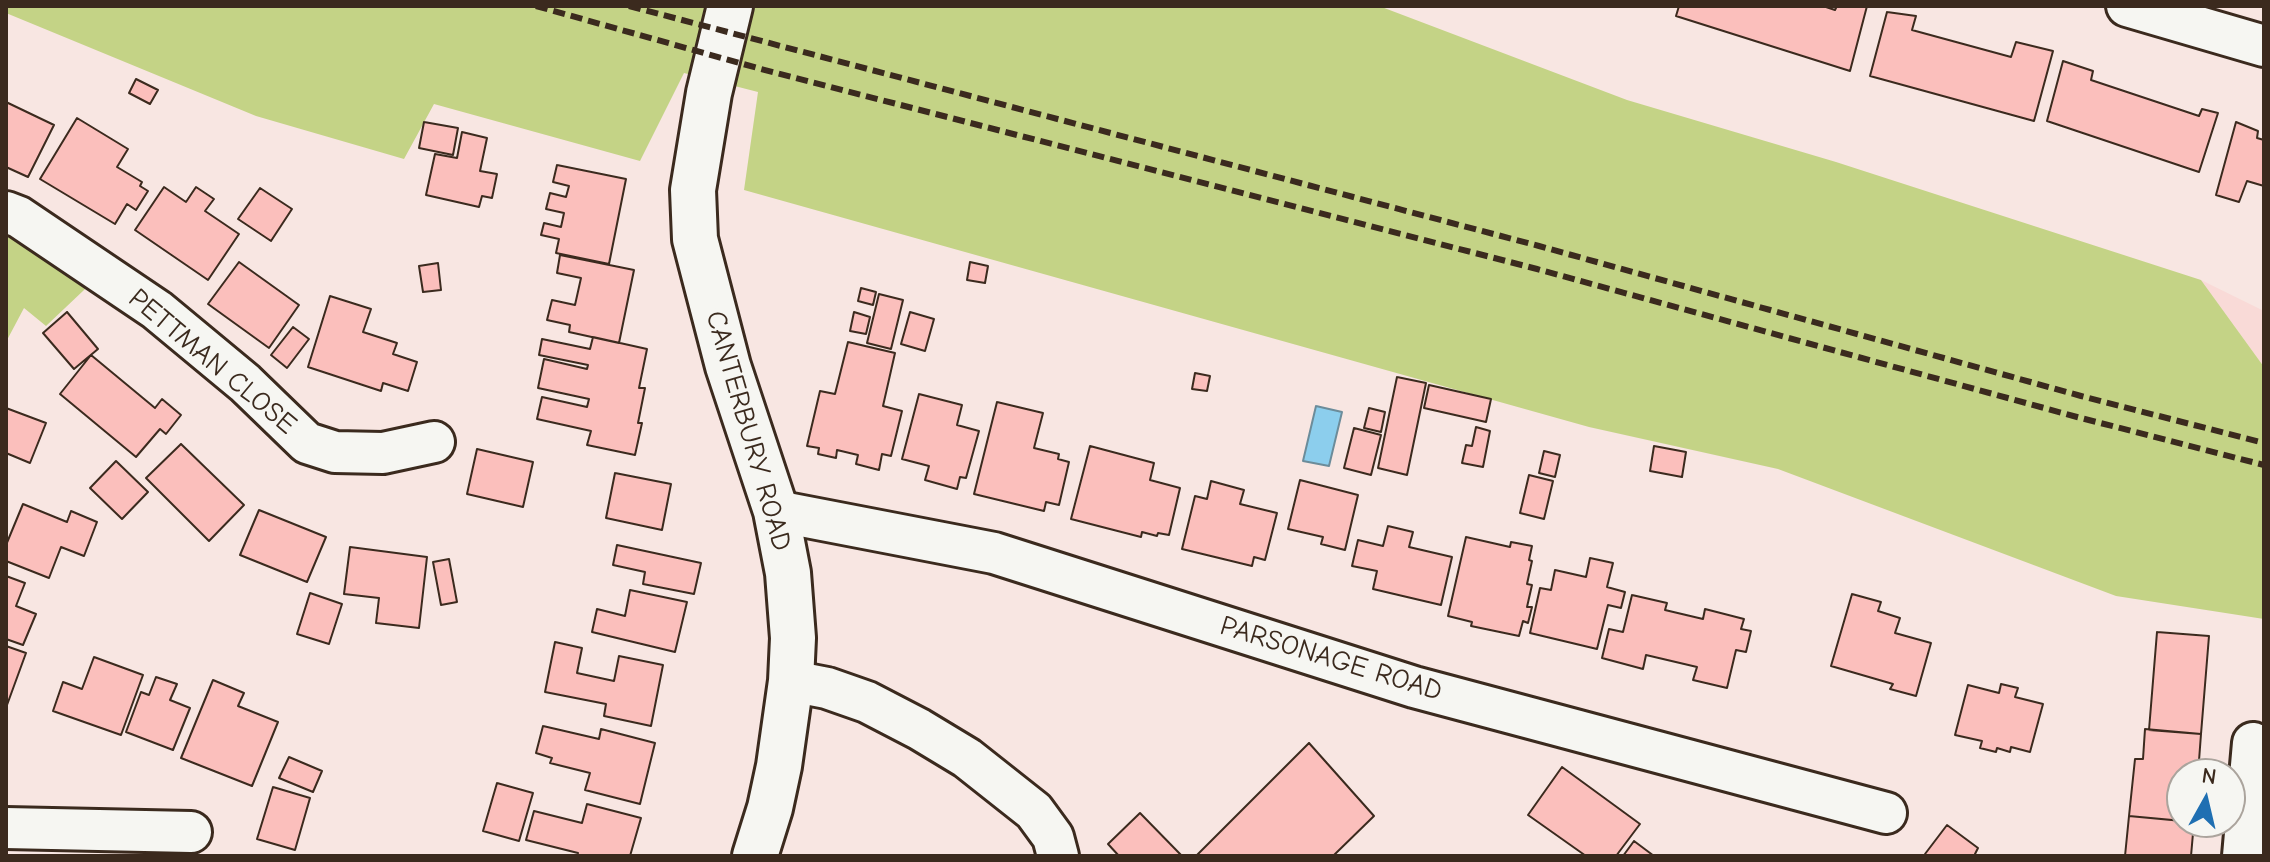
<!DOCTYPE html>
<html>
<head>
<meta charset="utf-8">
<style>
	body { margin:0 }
	#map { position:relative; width:2270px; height:862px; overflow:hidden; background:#f8e6e2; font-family:"Comic Neue",sans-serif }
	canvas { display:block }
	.frame { position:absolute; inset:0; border:8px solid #3b2a1e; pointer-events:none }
	.north { position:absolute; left:2166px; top:758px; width:80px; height:80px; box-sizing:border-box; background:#f6f6f2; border:2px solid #aba49d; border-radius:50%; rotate:8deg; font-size:22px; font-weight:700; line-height:32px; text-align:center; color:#3b2a1e }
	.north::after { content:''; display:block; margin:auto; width:28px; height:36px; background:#1f6fb2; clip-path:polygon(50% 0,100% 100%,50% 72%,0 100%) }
</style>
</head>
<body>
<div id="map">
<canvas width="2270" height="862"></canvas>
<div class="frame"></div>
<div class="north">N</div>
</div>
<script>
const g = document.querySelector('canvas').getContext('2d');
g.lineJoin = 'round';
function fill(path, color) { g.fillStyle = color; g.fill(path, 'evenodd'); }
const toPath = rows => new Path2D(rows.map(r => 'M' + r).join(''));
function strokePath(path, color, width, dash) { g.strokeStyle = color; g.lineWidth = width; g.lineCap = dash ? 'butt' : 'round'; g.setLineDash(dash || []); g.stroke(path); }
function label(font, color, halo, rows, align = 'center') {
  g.font = font + ' "Comic Neue",sans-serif'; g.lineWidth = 8; g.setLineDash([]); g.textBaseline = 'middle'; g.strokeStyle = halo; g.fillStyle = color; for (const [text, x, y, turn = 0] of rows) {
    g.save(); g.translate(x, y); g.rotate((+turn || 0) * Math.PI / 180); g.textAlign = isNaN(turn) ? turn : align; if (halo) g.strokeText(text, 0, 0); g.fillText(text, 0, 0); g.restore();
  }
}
fill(toPath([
	[2201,280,2264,311,2264,367]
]), '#f9dad7');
fill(toPath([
	[6,6,1379,6,1627,100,1836,162,2201,280,2264,367,2264,619,2116,596,1778,469,1589,427,744,190,758,92,684,73,640,161,434,104,404,159,256,116,6,13],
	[19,217,103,272,46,326,24,308,6,342,6,242]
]), '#c4d386');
const water = toPath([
	[1316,406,1342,412,1329,466,1303,461,1316,406]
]);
fill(water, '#8cceed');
strokePath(water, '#6c8c9a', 2);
const building = toPath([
	[1679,6,1823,6,1835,10,1837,6,1867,6,1850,71,1676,16,1679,6],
	[1887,12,1916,16,1912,30,2011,57,2016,42,2053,51,2034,121,1870,76,1887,12],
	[2063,61,2093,71,2091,80,2199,116,2202,109,2218,113,2199,172,2047,121,2063,61],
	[136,79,158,90,150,104,129,93,136,79],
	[6,102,54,125,28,177,6,167,6,102],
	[77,118,128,149,117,167,142,182,140,186,148,191,136,210,127,204,115,224,40,179,77,118],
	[424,122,458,128,453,155,419,148,424,122],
	[2236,122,2258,131,2257,138,2264,140,2264,186,2247,181,2239,202,2216,195,2236,122],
	[462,132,487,138,480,171,497,174,492,198,482,196,479,207,426,195,435,154,457,158,462,132],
	[557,165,626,179,609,264,556,253,559,239,541,235,544,223,561,227,564,213,546,209,550,193,566,197,569,186,553,182,557,165],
	[164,187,186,202,196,187,214,199,205,211,239,234,208,280,135,230,164,187],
	[260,188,292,209,271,241,238,219,260,188],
	[560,255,634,270,619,343,569,332,570,325,547,320,552,300,575,305,581,278,557,273,560,255],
	[239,262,299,305,269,348,208,304,239,262],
	[970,262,988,266,985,283,967,280,970,262],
	[438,263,441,290,423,292,419,266,438,263],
	[861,288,876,292,873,305,858,301,861,288],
	[879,294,903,300,891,349,867,343,879,294],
	[330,296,371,309,363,332,397,343,393,354,417,362,408,391,383,383,381,391,308,367,330,296],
	[67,312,98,349,74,369,43,333,67,312],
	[854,312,870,317,866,334,850,331,854,312],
	[910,312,934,319,925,351,901,344,910,312],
	[293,327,309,339,287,368,271,355,293,327],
	[593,337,647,349,639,388,645,388,638,423,642,423,635,455,587,445,591,431,537,419,542,397,587,407,589,399,538,388,544,359,587,369,588,365,539,355,542,339,590,349,593,337],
	[848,342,895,353,883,406,902,411,891,456,882,454,879,470,856,464,858,455,837,450,836,458,818,454,819,448,807,446,820,391,835,394,848,342],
	[91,355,155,408,162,399,181,415,166,434,160,429,136,457,60,394,91,355],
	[1195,373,1210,376,1207,391,1192,389,1195,373],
	[1397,377,1426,383,1407,475,1378,468,1397,377],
	[1429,385,1491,399,1486,422,1424,408,1429,385],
	[919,394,962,405,957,425,979,431,966,478,960,477,957,489,925,480,929,466,902,459,919,394],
	[997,402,1043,413,1034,448,1059,454,1058,459,1069,462,1059,505,1046,502,1044,511,974,494,997,402],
	[6,408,46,423,30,463,6,453,6,408],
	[1369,408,1385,412,1381,432,1364,428,1369,408],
	[1476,427,1490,431,1483,467,1462,463,1466,445,1472,446,1476,427],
	[1354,428,1381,435,1371,475,1344,468,1354,428],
	[181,444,244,505,209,541,146,478,181,444],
	[1090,446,1154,463,1150,480,1180,488,1169,535,1158,533,1157,536,1142,532,1141,537,1071,519,1090,446],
	[1654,446,1686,452,1682,477,1650,471,1654,446],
	[477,449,533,462,523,507,467,494,477,449],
	[1544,451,1560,455,1555,477,1539,473,1544,451],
	[116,461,148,492,122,519,90,488,116,461],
	[615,473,671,484,662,530,606,518,615,473],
	[1529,475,1553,481,1544,519,1520,513,1529,475],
	[1300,480,1358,495,1345,550,1321,544,1323,537,1288,529,1300,480],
	[1211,481,1244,490,1240,504,1277,513,1265,560,1254,557,1252,566,1182,549,1195,496,1207,499,1211,481],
	[23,504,67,522,71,511,97,522,84,556,61,547,49,578,6,561,6,545,23,504],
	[259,510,326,537,307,582,240,555,259,510],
	[1388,526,1413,532,1409,547,1452,557,1441,605,1373,589,1377,571,1352,566,1358,540,1383,546,1388,526],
	[1466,537,1510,547,1511,542,1532,546,1529,560,1532,561,1527,584,1532,585,1527,607,1532,607,1528,623,1523,621,1519,636,1471,626,1472,622,1448,616,1466,537],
	[617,545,701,563,694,594,643,584,645,572,613,565,617,545],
	[350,547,427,557,419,628,376,623,379,598,344,594,350,547],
	[1590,558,1613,563,1607,587,1625,592,1621,608,1608,605,1597,649,1530,633,1540,588,1551,590,1555,570,1586,577,1590,558],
	[449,559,457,602,441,605,433,562,449,559],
	[6,576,25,583,16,606,36,614,23,645,6,639,6,576],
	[630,590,687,602,675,652,592,632,597,609,625,616,630,590],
	[310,593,342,604,329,644,297,634,310,593],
	[1852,594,1881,602,1878,611,1900,618,1895,633,1931,643,1916,696,1890,689,1893,684,1831,666,1852,594],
	[1632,595,1667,603,1665,610,1703,619,1705,609,1744,619,1741,629,1751,631,1746,652,1736,650,1727,688,1693,680,1697,667,1646,655,1643,669,1602,658,1609,629,1623,632,1632,595],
	[2157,632,2209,636,2201,734,2149,730,2157,632],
	[555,642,582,648,577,673,614,681,619,656,663,665,651,726,604,716,606,704,545,692,555,642],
	[6,646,26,653,7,705,6,704,6,646],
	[94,657,143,675,121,735,53,711,63,682,82,689,94,657],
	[156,677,177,684,170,700,190,708,173,750,126,732,141,692,149,695,156,677],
	[213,680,244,693,238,706,278,722,252,786,181,758,213,680],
	[2001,684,2018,688,2015,697,2043,704,2030,752,2011,747,2010,752,1997,748,1996,752,1980,748,1982,741,1955,735,1968,685,1999,693,2001,684],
	[543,726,599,739,601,729,655,743,640,804,585,790,590,773,550,763,552,758,536,753,543,726],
	[2145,729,2201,734,2198,774,2182,774,2182,821,2129,816,2135,759,2143,759,2145,729],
	[1309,743,1374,816,1333,856,1196,856,1309,743],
	[289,757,322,771,313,792,279,778,289,757],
	[1562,767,1640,824,1616,856,1586,856,1528,815,1562,767],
	[497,783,533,793,519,841,483,831,497,783],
	[273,787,310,798,295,850,257,839,273,787],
	[587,804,641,818,630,856,577,856,578,853,526,840,534,811,582,823,587,804],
	[1140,813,1182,856,1119,856,1108,844,1140,813],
	[2129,816,2194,822,2191,856,2125,856,2129,816],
	[1947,825,1978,848,1974,856,1928,856,1925,854,1947,825],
	[1634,841,1654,856,1623,856,1634,841]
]);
fill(building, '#fbbfbc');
strokePath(building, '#3b2a1e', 2);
const street = toPath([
	[2127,6,2264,46],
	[6,212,19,217,157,310,245,383,307,443,335,452,383,453,434,442],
	[776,511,994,553,1414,687,1886,813],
	[791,681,827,688,867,702,919,729,967,758,1034,811,1053,837,1058,856],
	[6,828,191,832],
	[2243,856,2253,743]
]);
const secondary = toPath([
	[730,6,709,93,693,190,695,239,728,366,776,511,788,573,793,638,791,681,779,766,770,808,755,856]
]);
strokePath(street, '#3b2a1e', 46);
strokePath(secondary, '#3b2a1e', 50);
strokePath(street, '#f6f6f2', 40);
strokePath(secondary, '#f6f6f2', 44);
strokePath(toPath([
	[536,6,761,69,1537,269,2077,417,2264,465],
	[629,6,1539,246,2081,396,2264,443]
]), '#3b2a1e', 6, [12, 6]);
label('28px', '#3b2a1e', '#f6f6f2', [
	["PETTMAN CLOSE",212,362,40],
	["CANTERBURY ROAD",748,431,74],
	["PARSONAGE ROAD",1331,659,17]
]);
</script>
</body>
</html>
